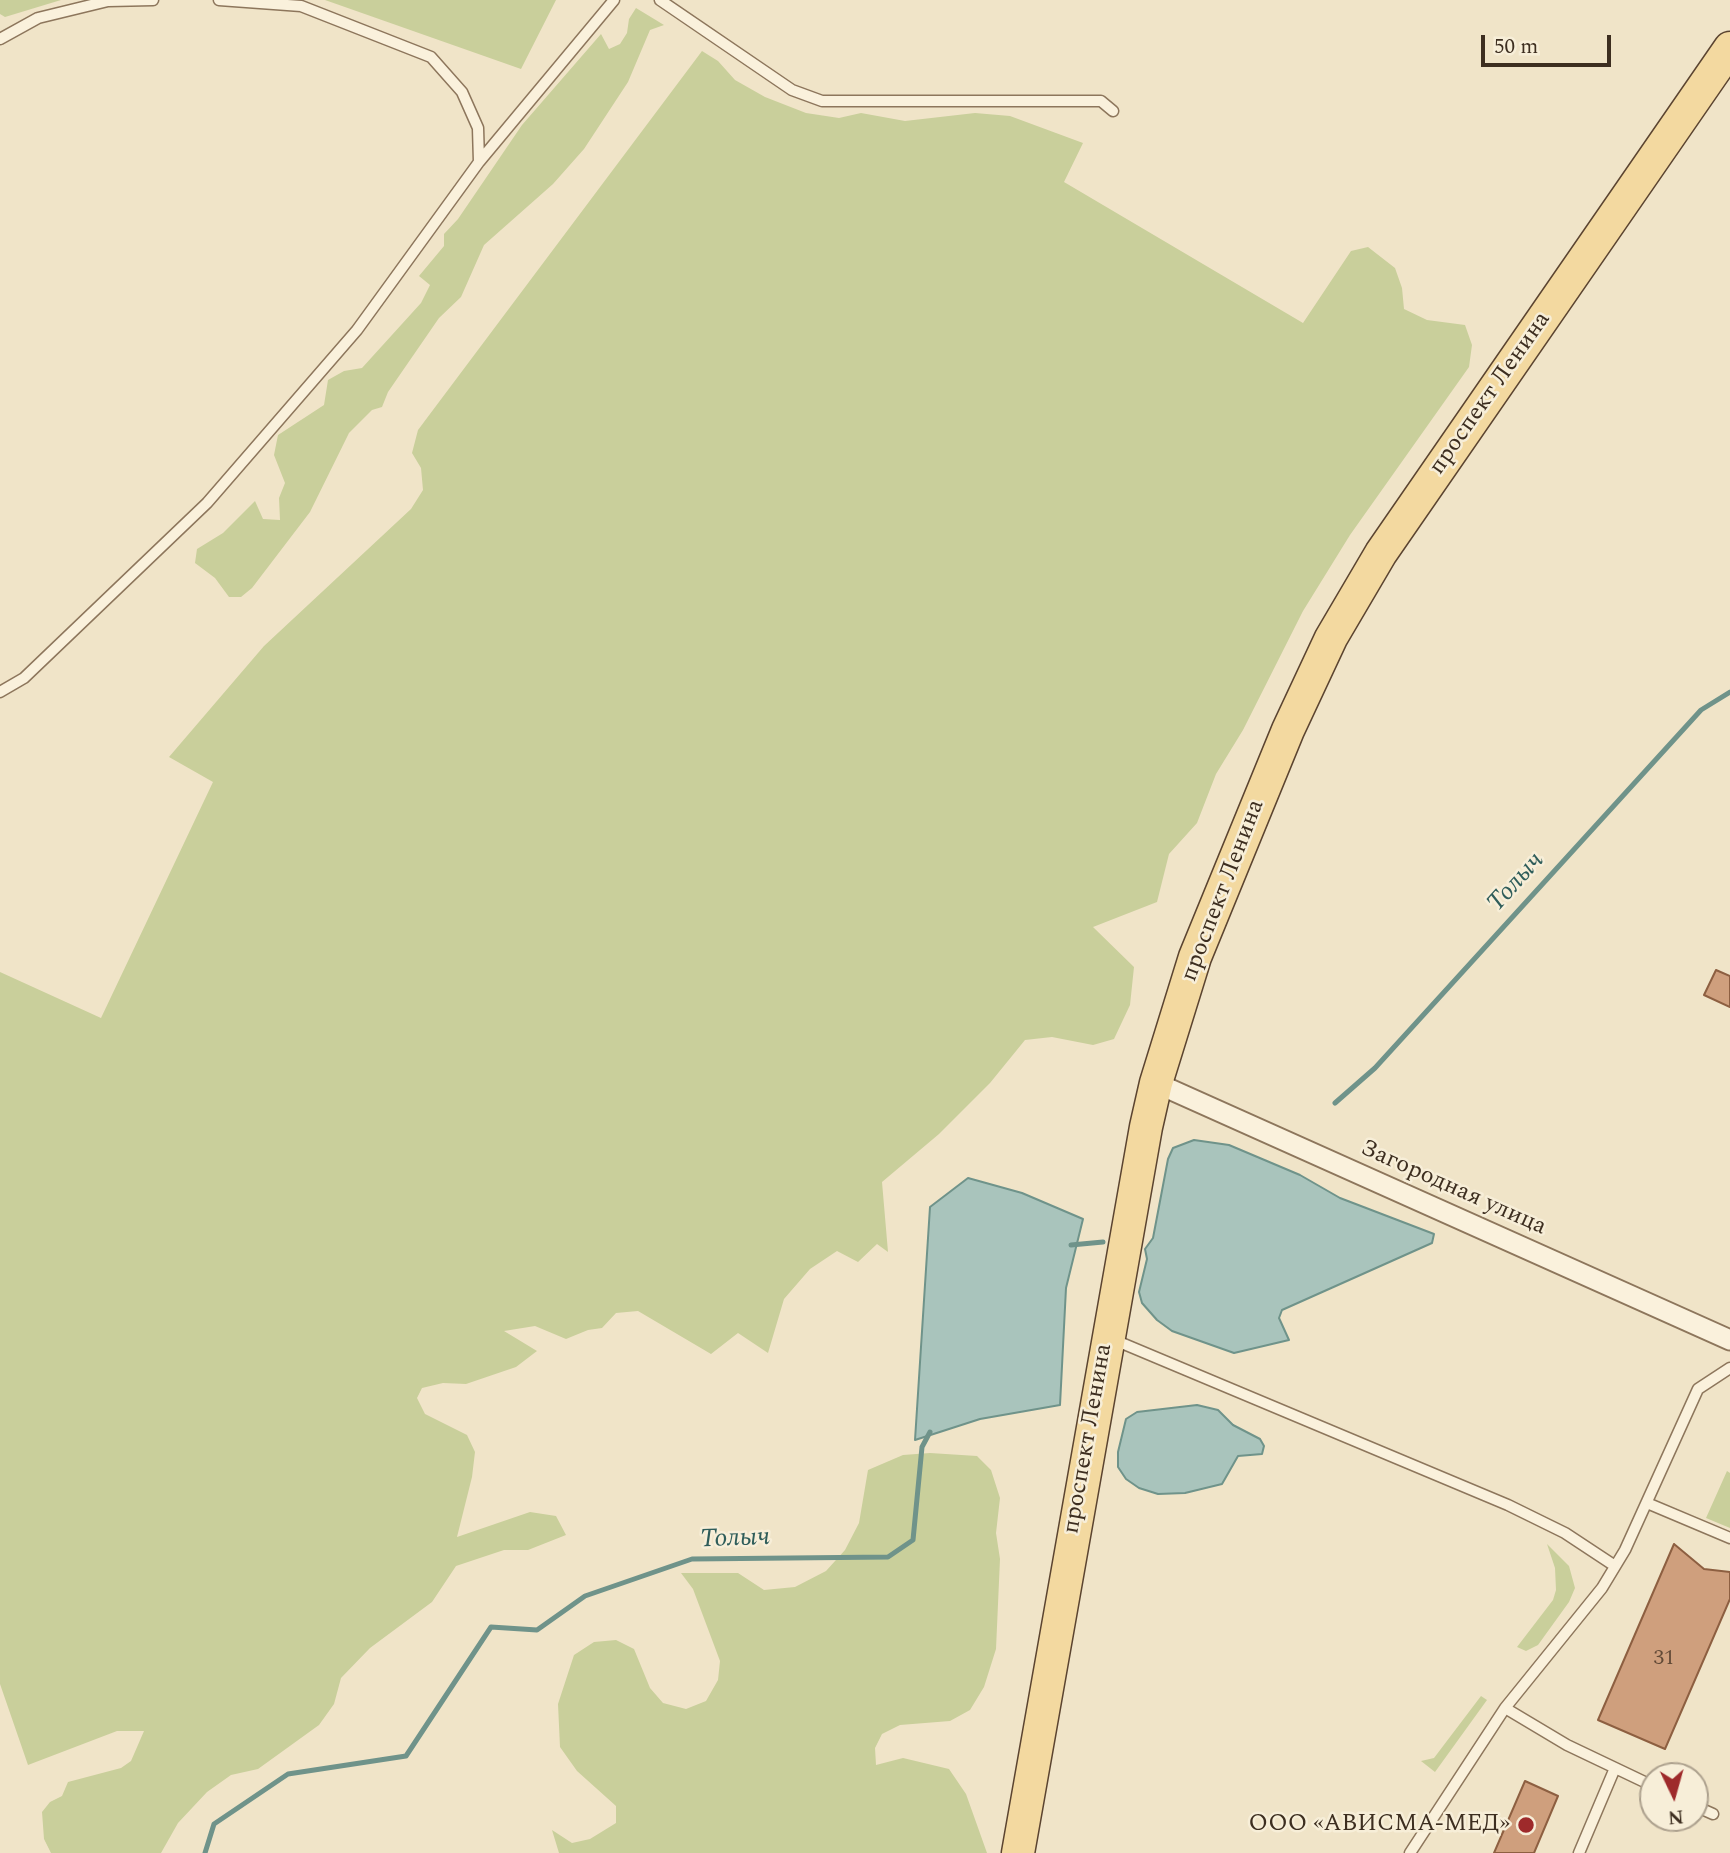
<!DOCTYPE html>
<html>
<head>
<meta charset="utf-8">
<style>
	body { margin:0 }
	#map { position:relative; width:1730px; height:1853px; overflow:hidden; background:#f0e4c8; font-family:Spectral,serif }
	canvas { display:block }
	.north { position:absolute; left:1639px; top:1762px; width:70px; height:70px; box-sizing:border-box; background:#f7eed8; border:2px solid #ada18e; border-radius:50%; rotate:175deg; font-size:19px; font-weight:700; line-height:28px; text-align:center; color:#3d2e20 }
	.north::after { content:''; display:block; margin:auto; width:24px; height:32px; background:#9e2a2b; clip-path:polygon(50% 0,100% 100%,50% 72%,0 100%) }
	.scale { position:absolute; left:1481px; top:35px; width:130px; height:32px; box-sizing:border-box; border:4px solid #3d2e20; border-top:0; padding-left:9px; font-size:21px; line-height:24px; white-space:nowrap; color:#3d2e20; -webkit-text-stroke:5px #f7eed8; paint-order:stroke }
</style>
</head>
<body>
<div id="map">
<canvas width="1730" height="1853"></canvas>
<div class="north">N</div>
<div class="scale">50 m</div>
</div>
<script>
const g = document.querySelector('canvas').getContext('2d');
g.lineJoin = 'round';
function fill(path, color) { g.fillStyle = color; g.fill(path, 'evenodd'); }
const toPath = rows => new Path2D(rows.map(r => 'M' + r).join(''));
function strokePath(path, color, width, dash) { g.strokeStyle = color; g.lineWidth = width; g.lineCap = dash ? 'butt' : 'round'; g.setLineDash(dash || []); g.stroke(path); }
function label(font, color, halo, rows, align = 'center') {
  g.font = font + ' Spectral,serif'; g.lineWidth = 5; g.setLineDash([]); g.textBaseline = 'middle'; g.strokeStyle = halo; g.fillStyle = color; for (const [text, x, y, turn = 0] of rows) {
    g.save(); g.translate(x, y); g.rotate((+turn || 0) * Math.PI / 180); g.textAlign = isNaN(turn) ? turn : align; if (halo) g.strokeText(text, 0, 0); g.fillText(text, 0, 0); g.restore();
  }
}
fill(toPath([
	[0,0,61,0,5,17,0,14],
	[325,0,556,0,521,69],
	[636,8,664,25,650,30,628,82,584,149,553,184,484,245,461,297,439,318,388,392,382,407,372,410,349,433,310,512,252,588,241,597,229,597,215,578,195,563,197,549,223,533,255,501,263,519,280,520,279,498,285,483,274,455,278,435,324,405,328,380,344,371,362,368,421,303,430,285,419,276,444,246,444,234,458,219,522,125,601,34,609,49,620,44,627,33,629,19],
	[702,51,718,61,735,80,765,97,806,113,839,118,861,113,905,121,975,113,1010,116,1083,143,1064,182,1303,323,1351,251,1368,247,1395,268,1402,288,1404,309,1427,320,1465,325,1472,345,1469,367,1350,535,1303,611,1243,730,1216,774,1197,823,1169,854,1157,902,1093,927,1134,967,1130,1005,1114,1039,1093,1045,1052,1037,1025,1040,990,1083,939,1134,882,1182,888,1252,877,1244,858,1262,837,1251,810,1269,784,1299,768,1353,738,1333,711,1354,638,1311,616,1313,602,1328,588,1330,566,1339,535,1326,504,1331,537,1351,516,1367,466,1384,443,1383,422,1388,417,1398,425,1414,467,1435,475,1452,472,1477,457,1537,530,1512,556,1516,566,1535,528,1550,504,1550,456,1566,432,1602,370,1648,341,1678,334,1704,319,1725,258,1769,231,1775,207,1792,178,1823,161,1853,51,1853,44,1839,42,1812,50,1802,62,1796,68,1782,121,1768,131,1761,144,1731,117,1731,28,1765,0,1684,0,972,101,1018,213,782,169,757,264,646,411,509,423,490,421,468,412,453,418,430],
	[930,1453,977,1456,991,1470,1000,1498,996,1533,1000,1559,996,1649,984,1687,970,1710,950,1721,900,1725,882,1734,875,1748,876,1765,903,1758,949,1769,966,1794,987,1853,559,1853,552,1830,572,1843,590,1839,616,1823,616,1806,577,1771,560,1747,558,1704,574,1655,594,1642,616,1640,634,1649,650,1688,663,1703,686,1709,706,1701,718,1680,720,1661,693,1589,681,1573,738,1573,764,1590,795,1587,826,1571,845,1550,859,1523,868,1470,903,1455],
	[1727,1471,1730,1473,1730,1528,1706,1518],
	[1547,1544,1569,1566,1575,1588,1569,1602,1538,1645,1526,1651,1517,1647,1553,1600,1556,1590,1555,1568],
	[1481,1696,1487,1700,1435,1772,1421,1761,1434,1758]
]), '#c9cf9b');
const water = toPath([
	[1194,1140,1229,1145,1300,1175,1340,1198,1434,1234,1432,1243,1282,1310,1279,1318,1289,1340,1234,1353,1172,1331,1157,1320,1142,1303,1139,1292,1147,1259,1145,1249,1153,1238,1168,1159,1173,1148,1194,1140],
	[968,1178,1022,1193,1083,1219,1066,1288,1060,1405,980,1419,915,1440,930,1207,968,1178],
	[1197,1405,1218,1410,1233,1425,1260,1439,1264,1446,1262,1454,1238,1456,1222,1484,1185,1493,1158,1494,1139,1488,1126,1479,1118,1467,1118,1452,1126,1419,1137,1412,1197,1405]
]);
fill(water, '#a9c4bc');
strokePath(water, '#6f938a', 2);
strokePath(toPath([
	[1335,1103,1375,1068,1701,710,1730,692],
	[1071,1245,1103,1242],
	[205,1853,214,1824,288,1774,406,1756,491,1627,537,1630,585,1596,692,1559,888,1557,913,1540,922,1447,930,1432]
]), '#6f938a', 5);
const building = toPath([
	[1716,970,1730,976,1730,1007,1704,995,1716,970],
	[1674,1544,1704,1569,1730,1572,1730,1599,1665,1749,1598,1720,1674,1544],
	[1525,1781,1558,1796,1534,1853,1494,1853,1525,1781]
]);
fill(building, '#cf9f7d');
strokePath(building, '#8d5f41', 2);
const lane = toPath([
	[219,0,301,6,431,57,462,92,478,128,479,162],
	[660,0,792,90,822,101,1101,101,1113,111],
	[0,39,38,18,108,1,153,0],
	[0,692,24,678,207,503,357,330,479,162,614,0],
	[1112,1339,1508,1505,1565,1533,1615,1566],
	[1647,1503,1730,1538],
	[1505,1708,1567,1745,1653,1786],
	[1695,1806,1713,1814],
	[1410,1853,1505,1708,1602,1588,1625,1550,1698,1389,1730,1368],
	[1579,1853,1615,1768]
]);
const street = toPath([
	[1156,1083,1730,1340]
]);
const primary = toPath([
	[1018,1853,1146,1127,1156,1083,1195,957,1288,730,1331,638,1381,553,1730,48]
]);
strokePath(lane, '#8d765c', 13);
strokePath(street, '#8d765c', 23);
strokePath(primary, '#5b4430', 35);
strokePath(lane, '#faf1dc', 10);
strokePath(street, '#faf1dc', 19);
strokePath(primary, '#f3d9a0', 32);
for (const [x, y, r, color] of [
	[1526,1825,9,"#9e2a2b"]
]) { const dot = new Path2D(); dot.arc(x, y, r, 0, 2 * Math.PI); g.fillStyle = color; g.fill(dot); strokePath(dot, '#f7eed8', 2.5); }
label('21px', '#624a37', null, [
	["31",1664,1660]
]);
label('24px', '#3d2e20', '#f7eed8', [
	["проспект Ленина",1491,394,-55],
	["проспект Ленина",1224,891,-69],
	["Загородная улица",1453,1189,24],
	["проспект Ленина",1089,1439,-80]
]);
label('24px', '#3d2e20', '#f7eed8', [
	["ООО «АВИСМА-МЕД»",1510,1825]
], 'right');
label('italic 26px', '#2f5d5a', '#f7eed8', [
	["Толыч",1517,883,-48],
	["Толыч",735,1540,-2]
]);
</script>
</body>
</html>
